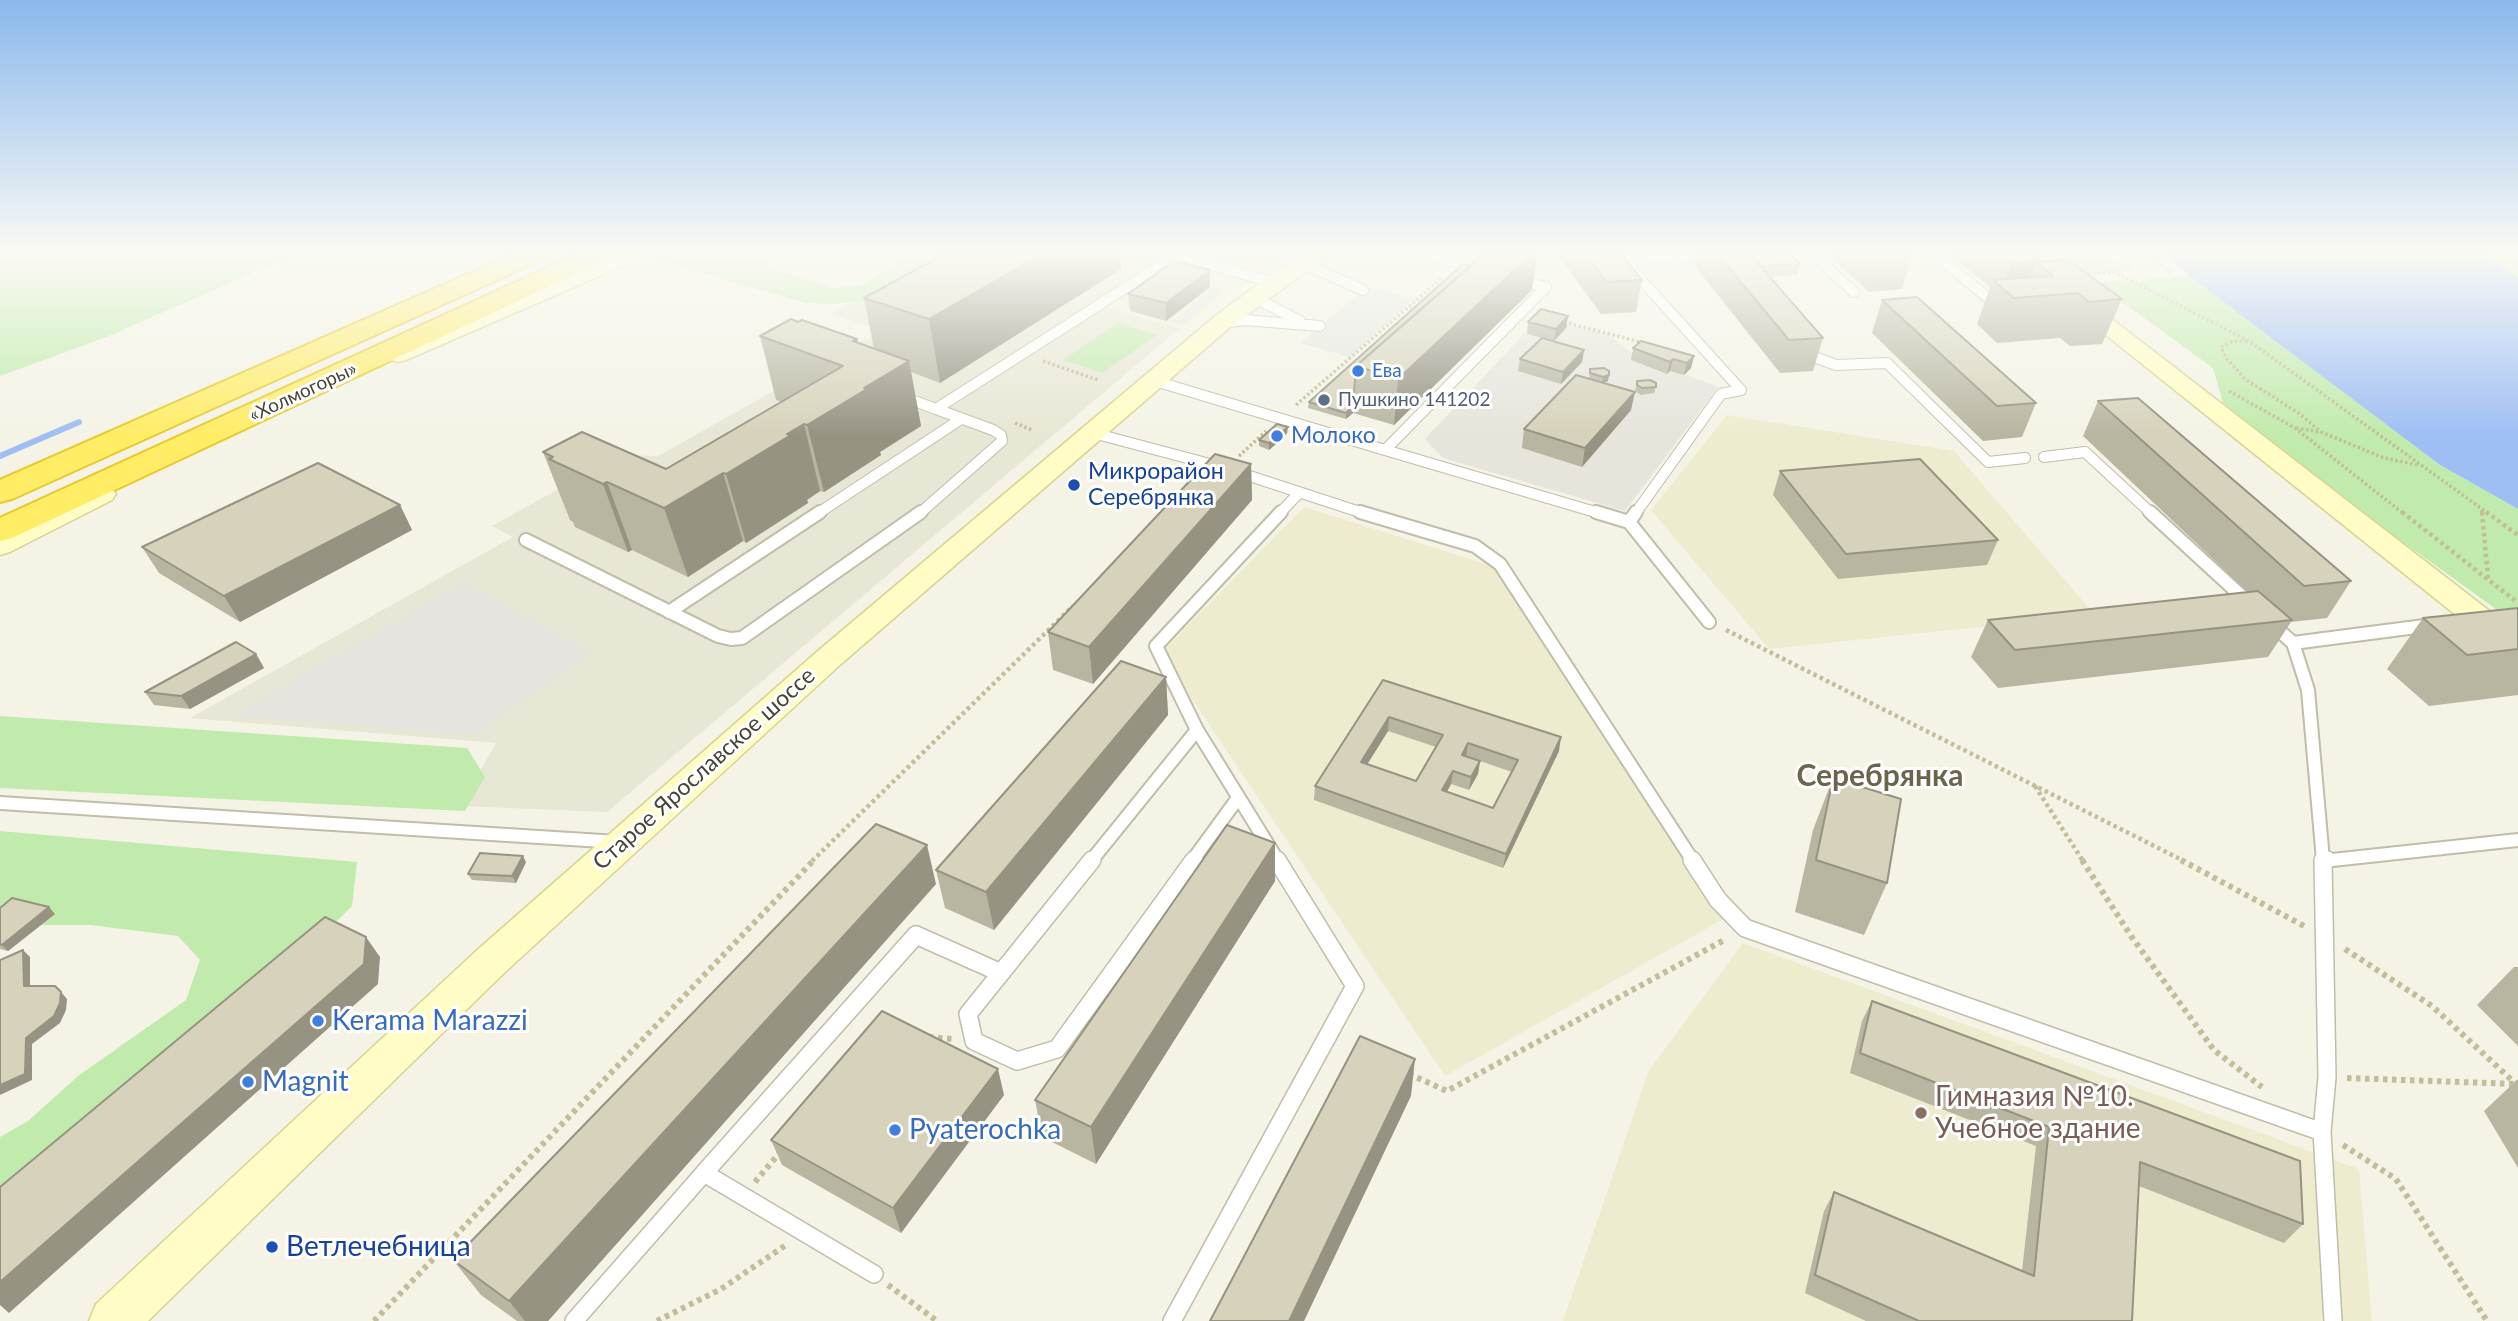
<!DOCTYPE html>
<html>
<head>
<meta charset="utf-8">
<style>
	body { margin:0 }
	canvas { display:block; background:#f4f3e6 }
</style>
</head>
<body>
<canvas width="2518" height="1321"></canvas>
<script>
const g = document.querySelector('canvas').getContext('2d');
g.lineJoin = 'round';
function fill(path, color) { g.fillStyle = color; g.fill(path, 'evenodd'); }
const toPath = rows => new Path2D(rows.map(r => 'M' + r).join(''));
function strokePath(path, color, width, dash) { g.strokeStyle = color; g.lineWidth = width; g.lineCap = dash ? 'butt' : 'round'; g.setLineDash(dash || []); g.stroke(path); }
function label(font, color, halo, rows, align = 'center') {
  g.font = font + ' Lato,sans-serif'; g.lineWidth = 6; g.setLineDash([]); g.textBaseline = 'middle'; g.strokeStyle = halo; g.fillStyle = color; for (const [text, x, y, turn = 0] of rows) {
    g.save(); g.translate(x, y); g.rotate((+turn || 0) * Math.PI / 180); g.textAlign = isNaN(turn) ? turn : align; if (halo) g.strokeText(text, 0, 0); g.fillText(text, 0, 0); g.restore();
  }
}
fill(toPath([
	[940,251,1296,251,1264,271,1197,252,1105,307,1180,328,607,812,460,806,496,743,190,718,513,537,492,526,620,455,658,456,882,330,830,314]
]), '#e8e6d4');
fill(toPath([
	[1197,252,1264,271,1180,328,1104,307]
]), '#f7efd0');
fill(toPath([
	[1539,318,1609,335,1635,355,1718,387,1625,511,1443,458,1425,439]
]), '#e6e4db');
fill(toPath([
	[1727,415,1954,451,2095,615,1769,649,1651,510],
	[1304,507,1502,569,1727,917,1445,1076,1161,653],
	[1743,943,2359,1169,2372,1321,1563,1321,1648,1072]
]), '#eeeccf');
fill(toPath([
	[0,251,303,251,104,338,0,376],
	[669,251,762,251,761,258,771,268,830,288,861,285,897,264,910,251,958,251,864,301,836,304,806,303,653,259],
	[2026,251,2112,251,2111,260,2130,266,2133,270,2061,278],
	[2486,251,2518,251,2518,277,2484,257],
	[2189,276,2440,465,2518,509,2518,625,2389,532,2223,403,2213,368,2096,283],
	[1118,323,1157,335,1102,373,1063,360],
	[0,716,467,748,485,777,465,811,0,788],
	[0,831,357,862,352,906,319,939,0,1198,0,1137,28,1121,78,1076,186,1000,200,960,178,936,91,925,39,925,0,921]
]), '#c1ebad');
fill(toPath([
	[1368,286,1414,299,1349,357,1301,343],
	[1214,287,1226,290,1182,325,1171,322],
	[464,582,591,653,475,734,232,716]
]), '#e5e4df');
fill(toPath([
	[2162,251,2486,251,2485,257,2518,277,2518,509,2440,465,2189,276]
]), '#9fbff4');
strokePath(toPath([
	[0,456,79,422]
]), '#9fbff4', 6);
const laneFar2 = toPath([
	[1164,251,1274,283],
	[1418,251,1478,268],
	[1615,251,1741,390],
	[1809,251,1854,292],
	[1931,251,1993,302,2000,301],
	[1623,260,1712,254],
	[1304,264,1363,290],
	[1260,293,1263,302,1300,321],
	[1223,323,1244,320,1320,326],
	[1807,347,1817,358,1836,365,1887,363,1988,462,2025,458],
	[1155,381,1385,450,1546,287,1519,280],
	[901,396,936,409],
	[1093,433,1225,468,1366,514],
	[1385,450,1602,514],
	[2044,457,2085,452,2152,514],
	[817,514,961,419],
	[919,514,1002,441,1001,435,993,430,936,409,1177,255],
	[1279,514,1298,494],
	[1635,514,1721,394,1741,390]
]);
const laneFar1 = toPath([
	[1360,512,1475,546,1500,564,1693,861],
	[1596,512,1629,522,1636,512],
	[2150,512,2249,603],
	[1629,522,1709,622],
	[526,540,718,636,731,639,742,638,921,512],
	[669,612,820,512],
	[2273,625,2293,643,2432,625],
	[2293,643,2308,690,2323,860],
	[0,803,618,842],
	[1091,861,1197,730],
	[1192,861,1238,798],
	[1278,861,1197,730,1156,646,1281,512],
	[2323,861,2518,840]
]);
const lane = toPath([
	[1692,860,1718,900,1745,928,2322,1132],
	[2327,860,2323,860,2327,1077,2322,1132,2333,1321],
	[1001,973,968,1014,974,1041,1017,1061,1057,1049,1194,860],
	[704,1173,916,935,1001,973,1092,860],
	[574,1321,704,1173,874,1274],
	[1172,1321,1355,986,1277,860]
]);
const secondary = toPath([
	[623,251,651,251,648,255,406,360,398,362,390,360,386,355,390,350,623,251],
	[1310,251,1334,251,1229,328,841,664,503,974,148,1321,89,1321,96,1304,475,952,819,650,1213,318,1266,278,1310,251],
	[2001,251,2024,251,2518,633,2518,659,2507,656,2001,251],
	[102,486,112,488,116,494,112,500,10,552,0,555,0,535,102,486]
]);
const highway = toPath([
	[520,251,554,251,550,256,12,499,0,502,0,480,520,251],
	[584,251,618,251,614,256,12,538,0,541,0,518,584,251]
]);
strokePath(laneFar2, '#c0bda8', 12);
strokePath(laneFar1, '#c0bda8', 16);
strokePath(lane, '#c0bda8', 20);
strokePath(secondary, '#d7d493', 3);
strokePath(highway, '#e6ca2e', 4);
strokePath(toPath([
	[2147,251,2173,274],
	[2083,275,2114,272,2249,341,2489,514],
	[1564,322,1644,343],
	[2247,341,2232,341,2221,347,2227,359,2245,379,2300,414,2321,432],
	[1043,361,1098,380],
	[2229,391,2295,428,2404,514],
	[1296,405,1443,277],
	[1015,423,1032,430],
	[2296,428,2321,432,2384,458,2418,465],
	[1239,456,1266,431],
	[2482,510,2482,514]
]), '#c3bd99', 3.5, [2.5, 2.5]);
strokePath(toPath([
	[2402,512,2518,603],
	[2482,512,2488,578],
	[2486,512,2518,535],
	[1726,630,2184,861],
	[2035,786,2083,861],
	[812,861,1073,606]
]), '#c3bd99', 4.5, [3.5, 3.5]);
strokePath(toPath([
	[2082,860,2131,936,2214,1050,2262,1087],
	[2181,860,2304,926],
	[2345,949,2432,1006,2516,1084],
	[929,1037,952,1039],
	[1409,1074,1447,1091,1726,939],
	[2347,1078,2517,1084],
	[2343,1145,2396,1179,2487,1321],
	[755,1182,781,1151],
	[888,1285,937,1321],
	[374,1321,814,860],
	[657,1321,721,1289,786,1245]
]), '#c3bd99', 6, [4.5, 4.5]);
strokePath(laneFar2, '#fff', 10);
strokePath(laneFar1, '#fff', 12);
strokePath(lane, '#fff', 17);
fill(secondary, '#fffdc5');
fill(highway, '#ffed66');
fill(toPath([
	[1555,251,1619,251,1642,280,1636,312,1601,314],
	[1697,251,1788,251,1800,264,1797,275,1770,277,1823,338,1813,371,1780,373,1694,265],
	[1824,251,1904,251,1912,257,1902,289,1869,292],
	[1945,251,2029,251,2040,262,2122,299,2102,344,2070,346,2060,338,1997,343,1977,324,1990,287],
	[1463,264,1532,290,1394,425,1353,413,1346,419,1308,408,1309,402],
	[1121,269,940,383,911,372,921,426,880,452,881,455,824,492,820,491,807,500,808,503,746,543,743,541,688,577,632,550,628,552,575,527,573,522,570,520,543,452,666,469,782,402,776,400,760,336,858,343,874,349,864,298],
	[1210,270,1210,287,1166,321,1130,311,1128,294],
	[1882,300,2036,403,2022,437,1983,441,1872,333],
	[1568,316,1566,328,1554,341,1527,334,1528,322],
	[1633,348,1694,356,1691,368,1684,375,1670,371,1667,374,1631,360],
	[1584,350,1582,362,1561,384,1518,371,1520,359],
	[1604,368,1608,381,1603,383,1631,410,1582,467,1522,448,1524,429,1589,378,1590,369],
	[1637,381,1656,387,1654,393,1641,395,1635,391],
	[2098,401,2351,581,2327,618,2291,622,2268,657,1998,688,1971,657,1988,620,2248,592,2083,436],
	[1277,424,1287,433,1278,442,1277,441,1277,443,1269,450,1259,446,1259,440],
	[1251,464,1252,500,1093,684,1053,670,1048,632],
	[1780,471,1998,540,1987,565,1838,579,1773,495],
	[400,505,412,530,240,622,159,573,142,547],
	[2518,608,2518,695,2429,706,2387,669,2423,618],
	[256,654,264,668,190,709,154,705,145,692],
	[1166,677,1168,715,994,930,945,908,936,870],
	[1383,680,1559,751,1503,868,1314,800,1315,786],
	[1388,731,1436,747,1416,781,1367,764],
	[1480,761,1512,772,1493,808,1447,792,1451,784,1469,790,1478,774],
	[1833,778,1887,883,1864,935,1795,912,1813,830],
	[1275,843,1275,881,1096,1164,1042,1137,1035,1100],
	[526,862,516,883,472,880,468,874],
	[936,884,548,1321,517,1321,481,1295,453,1260],
	[0,908,55,914,8,951,0,949],
	[2514,967,2518,967,2518,1046,2477,1005],
	[1872,1001,2303,1224,2284,1243,2139,1186,2132,1321,1866,1321,1805,1293,1824,1211,1834,1192,2022,1271,2036,1146,1850,1073,1862,1021],
	[2518,1079,2518,1168,2484,1111],
	[1004,1095,901,1233,782,1165,771,1140]
]), '#b8b5a1');
fill(toPath([
	[1047,251,1120,251,1121,269,940,383,929,319],
	[1535,251,1538,251,1532,290,1394,425,1398,379],
	[2041,260,2039,265,2036,262,2024,293,2002,288,2012,263],
	[1210,270,1210,287,1166,321,1166,303],
	[1568,316,1566,328,1554,341,1556,329],
	[857,339,867,386,909,361,921,426,880,452,881,455,824,492,807,425,864,391,853,341],
	[1584,350,1582,362,1561,384,1563,372],
	[1694,356,1691,368,1684,375,1687,363],
	[1673,359,1670,371,1667,374,1670,362],
	[1609,375,1608,381,1602,383,1603,377],
	[1635,392,1631,410,1582,467,1585,448],
	[1353,406,1353,413,1346,419,1346,413],
	[804,424,820,491,807,500,808,503,746,543,726,474],
	[1288,427,1287,433,1278,442,1278,435],
	[1277,437,1277,443,1269,450,1269,443],
	[1251,464,1252,500,1093,684,1089,647],
	[723,473,743,541,688,577,664,508],
	[607,482,632,550,628,552,603,484],
	[400,505,412,530,240,622,224,596],
	[256,654,264,668,190,709,181,696],
	[1166,677,1168,715,994,930,986,892],
	[1389,717,1388,731,1360,776,1361,762],
	[1561,737,1559,751,1503,868,1506,854],
	[1468,743,1466,757,1462,755],
	[1480,761,1478,774,1469,790,1471,777],
	[1453,771,1451,784,1440,804,1442,790],
	[1275,843,1275,881,1096,1164,1091,1127],
	[927,845,936,884,548,1321,525,1321,509,1301],
	[523,856,526,862,516,883,512,876],
	[49,907,55,914,8,951,2,945],
	[366,937,380,957,378,984,9,1313,0,1305,0,1282],
	[23,950,30,957,30,993,24,986],
	[61,992,67,999,66,1010,60,1023,32,1044,32,1080,0,1095,0,1085,26,1038],
	[1415,1059,1411,1096,1304,1321,1289,1321],
	[998,1069,1004,1095,901,1233,893,1208]
]), '#969383');
const building = toPath([
	[950,251,1047,251,929,319,864,298,950,251],
	[1487,251,1535,251,1398,379,1356,366,1487,251],
	[1583,251,1619,251,1642,280,1606,282,1583,251],
	[1715,251,1747,251,1823,338,1789,340,1715,251],
	[1747,251,1788,251,1800,264,1760,266,1747,251],
	[1868,251,1904,251,1912,257,1879,260,1868,251],
	[1995,251,2029,251,2041,260,2012,263,1995,251],
	[2068,260,2122,299,2089,302,2078,293,2014,298,1993,280,2053,276,2036,262,2068,260],
	[1174,261,1210,270,1166,303,1128,294,1174,261],
	[1463,264,1471,266,1356,366,1353,406,1346,413,1309,402,1463,264],
	[1917,297,2036,403,1997,406,1882,300,1917,297],
	[1541,309,1568,316,1556,329,1528,322,1541,309],
	[791,319,798,322,802,320,857,339,853,341,909,361,864,388,867,389,807,425,804,424,787,434,791,435,726,474,723,473,664,508,607,482,603,484,549,459,553,457,543,452,582,432,666,469,843,366,760,336,791,319],
	[1542,338,1584,350,1563,372,1520,359,1542,338],
	[1641,341,1694,356,1687,363,1673,359,1670,362,1633,348,1641,341],
	[1604,368,1609,371,1609,375,1603,377,1590,373,1590,369,1604,368],
	[1576,375,1635,392,1585,448,1524,429,1576,375],
	[1650,380,1656,383,1656,387,1642,388,1637,385,1637,381,1650,380],
	[2138,398,2351,581,2304,586,2098,401,2138,398],
	[1277,424,1288,427,1278,435,1272,434,1277,437,1269,443,1259,440,1277,424],
	[1215,454,1251,464,1089,647,1048,632,1215,454],
	[1920,459,1998,540,1846,554,1780,471,1920,459],
	[318,463,400,505,224,596,142,547,318,463],
	[2258,591,2292,620,2015,650,1988,620,2258,591],
	[2518,608,2518,649,2467,655,2423,618,2518,608],
	[236,642,256,654,181,696,145,692,236,642],
	[1121,661,1166,677,986,892,936,870,1121,661],
	[1383,680,1561,737,1506,854,1315,786,1383,680],
	[1389,717,1443,735,1416,781,1361,762,1389,717],
	[1468,743,1518,760,1493,808,1442,790,1453,771,1471,777,1480,761,1462,755,1468,743],
	[1833,778,1901,799,1887,883,1816,860,1833,778],
	[876,824,927,845,509,1301,453,1260,876,824],
	[1227,825,1275,843,1091,1127,1035,1100,1227,825],
	[480,853,523,856,512,876,468,874,480,853],
	[12,898,49,907,2,945,0,944,0,908,12,898],
	[325,917,366,937,364,964,0,1282,0,1187,325,917],
	[23,950,24,986,55,986,61,992,60,1003,54,1016,26,1038,25,1074,0,1085,0,960,23,950],
	[1872,1001,2300,1161,2303,1224,2140,1162,2132,1321,1919,1321,1815,1275,1834,1192,2034,1276,2049,1127,1860,1053,1872,1001],
	[882,1011,998,1069,893,1208,771,1140,882,1011],
	[1360,1036,1415,1059,1289,1321,1210,1321,1360,1036]
]);
fill(building, '#d6d2bb');
strokePath(building, '#969383', 2);
const sky = g.createLinearGradient(0, 0, 0, 436);
sky.addColorStop(0, '#8bb8ed');
sky.addColorStop(0.58, '#fafaf4');
sky.addColorStop(1, '#fafaf400');
g.fillStyle = sky;
g.fillRect(0, 0, 2518, 436);
for (const [x, y, r, color] of [
	[1358,371,7,"#3f7fe0"],
	[1324,400,7,"#5c6f8a"],
	[1277,436,7,"#3f7fe0"],
	[1074,485,7,"#1a4fb4"],
	[318,1021,7,"#3f7fe0"],
	[248,1082,7,"#3f7fe0"],
	[1921,1113,7,"#8d6e63"],
	[895,1130,7,"#3f7fe0"],
	[272,1247,7,"#1a4fb4"]
]) { const dot = new Path2D(); dot.arc(x, y, r, 0, 2 * Math.PI); g.fillStyle = color; g.fill(dot); strokePath(dot, '#fff', 2.5); }
label('19px', '#366cbe', '#fff', [
	["Ева",1372,371]
], 'left');
label('19px', '#474435', '#fff', [
	["«Холмогоры»",303,392,-25]
]);
label('19px', '#4e5e75', '#fff', [
	["Пушкино 141202",1338,400]
], 'left');
label('23px', '#366cbe', '#fff', [
	["Молоко",1291,436]
], 'left');
label('23px', '#164399', '#fff', [
	["Микрорайон",1088,472],
	["Серебрянка",1088,498]
], 'left');
label('23px', '#474435', '#fff', [
	["Старое Ярославское шоссе",704,769,-42]
]);
label('28px', '#366cbe', '#fff', [
	["Kerama Marazzi",332,1021],
	["Magnit",262,1082],
	["Pyaterochka",909,1130]
], 'left');
label('28px', '#785e54', '#fff', [
	["Гимназия №10.",1935,1097],
	["Учебное здание",1935,1129]
], 'left');
label('28px', '#164399', '#fff', [
	["Ветлечебница",286,1247]
], 'left');
label('bold 30px', '#6b654c', '#fff', [
	["Серебрянка",1880,776]
]);
</script>
</body>
</html>
